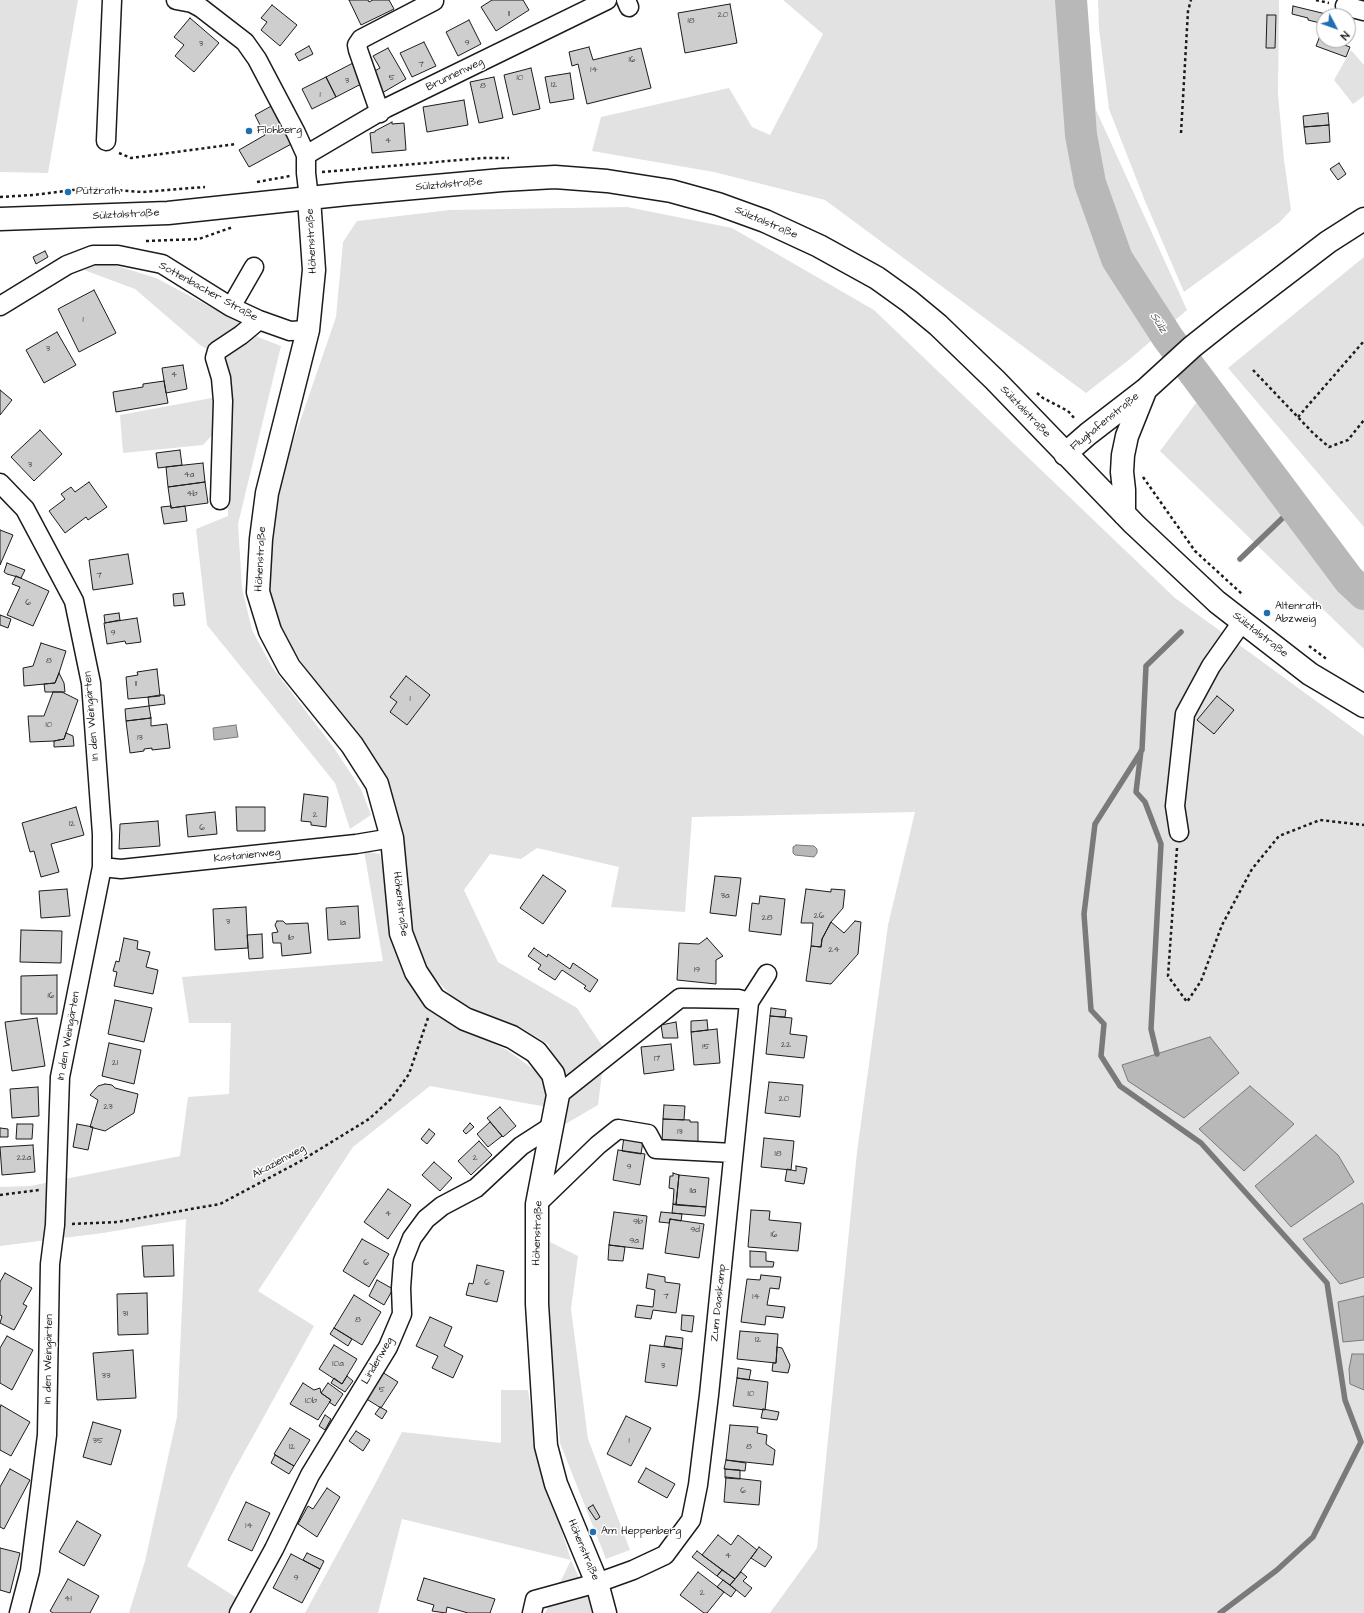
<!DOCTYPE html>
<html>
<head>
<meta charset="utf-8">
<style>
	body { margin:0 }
	#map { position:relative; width:1364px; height:1613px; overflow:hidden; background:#fff; font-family:"Architects Daughter",sans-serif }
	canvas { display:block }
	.north { position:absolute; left:1316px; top:8px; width:40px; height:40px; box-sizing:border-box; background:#fff; border:1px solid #a4a4a4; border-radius:50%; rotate:131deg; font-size:11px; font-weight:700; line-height:16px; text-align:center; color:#1c1c1c }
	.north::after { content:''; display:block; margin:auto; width:14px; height:18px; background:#1f6fb2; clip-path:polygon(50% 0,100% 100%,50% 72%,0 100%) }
</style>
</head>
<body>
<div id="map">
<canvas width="1364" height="1613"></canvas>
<div class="north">N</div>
</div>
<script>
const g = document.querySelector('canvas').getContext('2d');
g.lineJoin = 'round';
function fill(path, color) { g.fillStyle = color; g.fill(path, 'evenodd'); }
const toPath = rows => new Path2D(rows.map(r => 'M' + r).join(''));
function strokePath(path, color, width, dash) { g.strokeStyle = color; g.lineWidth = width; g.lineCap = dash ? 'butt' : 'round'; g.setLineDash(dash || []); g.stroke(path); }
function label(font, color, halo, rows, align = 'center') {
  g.font = font + ' "Architects Daughter",sans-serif'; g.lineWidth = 3; g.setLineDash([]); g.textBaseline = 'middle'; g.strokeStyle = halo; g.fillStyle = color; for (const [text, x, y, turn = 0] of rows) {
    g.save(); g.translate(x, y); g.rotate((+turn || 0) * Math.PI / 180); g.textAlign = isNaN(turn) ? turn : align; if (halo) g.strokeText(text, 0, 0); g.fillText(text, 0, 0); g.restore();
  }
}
fill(toPath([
	[0,0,78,0,48,173,0,172],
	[783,0,1084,0,1096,110,1187,310,1130,359,1086,393,825,200,714,172,592,151,601,117,729,88,752,127,770,135,823,34],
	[1098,0,1279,0,1278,94,1284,160,1291,210,1280,222,1184,292,1145,201,1109,109,1099,29],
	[1351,50,1364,65,1364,96,1353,104,1334,80],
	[627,207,732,228,874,310,1175,598,1364,736,1364,1206,1362,1203,1340,1284,1364,1277,1364,1296,1338,1302,1343,1341,1364,1340,1364,1354,1352,1354,1350,1384,1364,1390,1364,1613,770,1613,817,1548,857,1152,888,925,915,812,692,817,685,912,611,907,619,867,537,848,521,859,490,854,464,890,498,962,577,1008,605,1050,598,1105,562,1126,569,1093,548,1044,522,1028,464,1009,425,968,409,928,363,745,298,657,279,627,269,595,274,497,336,317,343,242,357,221,450,210],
	[1364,257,1364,527,1228,368],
	[101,261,156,278,237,321,258,337,281,346,238,524,242,588,252,630,272,667,334,748,361,789,371,815,350,829,335,783,207,625,196,529,228,516,230,375,221,358,200,345,135,289,84,270],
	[217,397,215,432,203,445,123,453,120,415],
	[1199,399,1364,589,1364,649,1160,451],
	[364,851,380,854,395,934,458,1027,507,1050,543,1076,547,1107,430,1086,353,1147,258,1291,314,1326,231,1476,187,1566,237,1598,229,1613,129,1613,145,1561,177,1417,186,1219,103,1233,0,1246,0,1187,30,1186,180,1156,188,1097,229,1094,231,1023,189,1023,182,977,383,961],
	[550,1242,578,1256,571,1309,588,1439,630,1550,606,1559,560,1443,548,1307],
	[501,1390,528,1390,538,1457,571,1560,593,1608,593,1613,545,1613,571,1560,402,1519,378,1613,305,1613,373,1488,402,1432,501,1443]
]), '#e2e2e2');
const water = toPath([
	[236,725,238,737,214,740,213,728,236,725],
	[796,845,814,846,817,849,817,853,814,857,795,855,793,853,793,847,796,845],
	[1210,1037,1239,1073,1184,1118,1128,1081,1122,1065,1210,1037],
	[1250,1086,1294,1124,1244,1171,1199,1129,1250,1086],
	[1316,1135,1338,1155,1354,1182,1291,1227,1255,1186,1316,1135],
	[1362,1203,1364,1206,1364,1277,1340,1284,1303,1239,1362,1203],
	[1364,1296,1364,1340,1343,1342,1338,1302,1364,1296],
	[1352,1354,1364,1354,1364,1390,1350,1384,1349,1369,1352,1354]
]);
fill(water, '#b8b8b8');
strokePath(water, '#7a7a7a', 1);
strokePath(toPath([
	[1240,559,1295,506],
	[1181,632,1146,666,1142,750,1095,824,1084,914,1091,1010,1104,1024,1101,1056,1120,1086,1201,1143,1327,1283,1345,1400,1361,1442,1313,1537,1277,1570,1220,1613],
	[1141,751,1136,792,1145,802,1161,844,1151,1029,1157,1054]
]), '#7a7a7a', 5.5);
strokePath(toPath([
	[1071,0,1081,135,1090,183,1117,259,1168,338,1349,580,1364,594]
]), '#b8b8b8', 32);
const building = toPath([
	[349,0,368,0,369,2,373,0,389,0,394,9,361,25,349,0],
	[492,0,523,0,529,10,496,31,481,7,492,0],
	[730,4,737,43,685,53,678,13,730,4],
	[272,5,297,25,280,46,261,30,267,22,261,18,272,5],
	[1293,6,1326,14,1326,16,1324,16,1324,24,1308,20,1308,18,1292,14,1293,6],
	[1267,15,1276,15,1275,48,1266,48,1267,15],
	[190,18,219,43,194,72,175,56,184,45,174,37,190,18],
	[469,20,481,44,458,56,446,32,469,20],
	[1320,36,1324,37,1324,40,1331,40,1350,47,1346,57,1316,46,1320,36],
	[424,42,436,66,412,77,400,53,424,42],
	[309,46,313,54,299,61,295,54,309,46],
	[589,47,593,60,641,48,651,88,587,104,578,64,572,66,569,52,589,47],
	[388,48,406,79,382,93,371,73,380,68,373,56,388,48],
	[353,63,363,83,336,97,326,77,353,63],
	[531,68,540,109,513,115,504,75,531,68],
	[570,73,574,99,550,103,545,77,570,73],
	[326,77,336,97,312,109,302,89,326,77],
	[494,77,503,118,479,123,470,82,494,77],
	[464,100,468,125,427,132,423,107,464,100],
	[275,104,295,142,249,167,239,150,265,135,255,115,275,104],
	[1328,113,1329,125,1304,127,1303,116,1328,113],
	[392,122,392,124,404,123,406,150,372,153,370,133,375,132,375,131,392,122],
	[1329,125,1330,142,1306,144,1304,127,1329,125],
	[1339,163,1346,174,1338,180,1330,169,1339,163],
	[45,251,48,257,36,264,33,257,45,251],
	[94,290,116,333,79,352,58,309,94,290],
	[57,332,76,365,44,383,26,350,57,332],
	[183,365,187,389,166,393,162,368,183,365],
	[164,381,168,403,116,412,113,392,143,387,143,384,164,381],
	[0,390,12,400,0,415,0,390],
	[40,430,62,454,34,481,11,457,40,430],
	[180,450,182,465,158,468,156,453,180,450],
	[203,463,205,482,168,487,166,467,203,463],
	[89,482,107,507,88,520,86,517,65,533,49,511,65,499,61,494,71,487,75,492,89,482],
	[205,482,208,503,171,508,168,487,205,482],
	[171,506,171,508,185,506,187,521,164,524,161,507,171,506],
	[0,530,13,535,0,565,0,530],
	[128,554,133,584,93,590,89,560,128,554],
	[7,563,25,570,21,578,7,574,4,572,7,563],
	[16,576,49,591,33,626,7,615,20,587,12,584,16,576],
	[183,593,185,605,174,606,173,594,183,593],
	[119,613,120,620,105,623,104,615,119,613],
	[0,615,11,619,8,628,0,625,0,615],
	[137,618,141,642,126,644,125,641,107,644,104,623,137,618],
	[41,643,66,651,59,673,55,683,24,686,23,668,33,666,41,643],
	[157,669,160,696,128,699,126,677,138,675,137,672,157,669],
	[59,673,64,683,65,692,45,692,44,684,55,683,59,673],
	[406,676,430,695,407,725,390,712,397,702,390,697,406,676],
	[53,692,62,692,78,700,64,739,54,741,30,742,28,716,44,716,53,692],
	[160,695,164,695,165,704,149,706,148,697,160,695],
	[1217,696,1234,710,1214,734,1197,720,1217,696],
	[149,706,151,718,126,721,125,709,149,706],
	[151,718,151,726,167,724,170,748,152,750,152,748,144,749,144,751,130,753,126,721,151,718],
	[66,733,73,736,74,746,54,747,54,741,64,739,66,733],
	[304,794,328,797,326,827,311,825,311,822,301,821,304,794],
	[76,807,84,835,51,844,59,872,41,877,34,851,30,852,22,823,76,807],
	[236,807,265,807,265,831,237,831,236,807],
	[215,812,217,834,188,837,186,815,215,812],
	[158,821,160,846,119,849,120,824,158,821],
	[543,875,566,891,543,924,520,908,543,875],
	[715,876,741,878,736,916,710,913,715,876],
	[67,889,70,916,41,918,39,891,67,889],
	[806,889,831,892,831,889,845,890,843,908,831,922,822,939,821,947,811,946,813,923,801,923,806,889],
	[760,896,785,899,781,935,749,931,752,903,759,904,760,896],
	[358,906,360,938,328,940,326,908,358,906],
	[246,907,248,948,215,950,213,909,246,907],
	[277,921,283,921,286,924,308,923,311,953,282,956,281,943,273,943,272,933,278,932,275,925,277,921],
	[855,921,861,922,858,954,831,984,806,981,811,946,821,947,822,939,831,922,844,933,855,921],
	[21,930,62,931,61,963,20,962,21,930],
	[262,934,263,958,249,959,247,935,262,934],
	[124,938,138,941,137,949,150,952,146,967,158,970,153,994,114,986,117,972,113,971,116,961,119,962,124,938],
	[707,938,723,956,716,960,716,984,677,980,679,943,699,944,707,938],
	[534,948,547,957,548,954,570,969,573,963,598,980,590,992,584,988,586,986,562,970,555,980,538,969,541,965,528,956,534,948],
	[57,975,57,1014,21,1014,21,976,57,975],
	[115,1000,152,1008,144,1042,108,1034,115,1000],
	[771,1008,786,1010,785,1017,770,1016,771,1008],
	[770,1016,792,1018,790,1034,807,1036,804,1058,766,1054,770,1016],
	[37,1018,45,1066,12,1071,5,1022,37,1018],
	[707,1020,708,1030,691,1032,691,1021,707,1020],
	[676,1022,678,1038,663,1038,661,1025,676,1022],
	[717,1029,720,1063,694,1065,691,1032,717,1029],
	[109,1043,141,1050,134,1084,102,1076,109,1043],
	[671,1044,674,1070,644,1074,641,1047,671,1044],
	[769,1082,803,1085,800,1117,765,1113,769,1082],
	[105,1084,112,1085,115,1088,138,1094,134,1113,105,1131,90,1127,98,1100,90,1095,98,1086,105,1084],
	[38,1087,39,1116,12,1118,10,1089,38,1087],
	[664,1105,685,1106,684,1120,663,1119,664,1105],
	[500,1107,516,1126,503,1137,487,1118,500,1107],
	[663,1119,690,1120,690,1122,698,1122,698,1143,662,1142,663,1119],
	[490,1122,502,1136,488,1147,477,1134,490,1122],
	[470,1123,474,1127,466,1134,463,1131,470,1123],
	[17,1124,33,1124,32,1139,16,1139,17,1124],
	[77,1124,93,1127,88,1150,73,1147,77,1124],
	[0,1128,8,1129,8,1137,0,1137,0,1128],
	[429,1129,435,1134,427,1144,421,1139,429,1129],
	[624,1137,643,1141,641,1154,622,1151,624,1137],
	[764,1138,794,1141,791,1170,761,1167,764,1138],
	[479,1141,492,1155,471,1175,458,1161,479,1141],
	[33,1145,35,1172,2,1175,0,1147,33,1145],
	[618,1150,645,1154,640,1185,613,1180,618,1150],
	[434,1162,452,1178,440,1191,422,1175,434,1162],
	[796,1166,807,1168,804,1184,785,1181,787,1169,796,1171,796,1166],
	[673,1173,679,1175,676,1205,673,1204,674,1189,669,1188,670,1176,673,1176,673,1173],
	[679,1175,709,1178,706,1207,676,1205,679,1175],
	[388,1189,411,1205,388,1239,364,1222,388,1189],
	[673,1204,706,1207,705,1216,672,1213,673,1204],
	[751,1210,770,1211,769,1220,801,1223,798,1251,748,1247,751,1210],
	[614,1212,647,1216,643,1249,609,1245,614,1212],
	[661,1212,682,1214,681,1221,670,1219,669,1223,659,1222,661,1212],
	[670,1219,704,1224,699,1258,665,1253,670,1219],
	[362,1239,389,1254,369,1287,343,1271,362,1239],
	[173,1245,174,1276,144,1277,142,1246,173,1245],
	[609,1245,625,1247,623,1261,608,1260,609,1245],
	[750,1251,766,1252,766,1261,774,1262,773,1267,750,1267,750,1251],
	[477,1265,504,1271,497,1302,466,1295,469,1283,473,1284,477,1265],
	[5,1273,32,1288,23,1304,27,1306,14,1330,0,1323,2,1316,0,1315,0,1282,5,1273],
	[648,1274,665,1277,665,1282,680,1284,676,1313,653,1310,651,1319,635,1317,637,1305,653,1307,655,1290,646,1288,648,1274],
	[761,1275,781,1277,779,1289,770,1288,767,1305,785,1307,783,1318,766,1316,765,1325,741,1322,747,1279,760,1280,761,1275],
	[377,1280,393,1289,384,1305,369,1296,377,1280],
	[147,1293,148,1334,118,1335,117,1294,147,1293],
	[354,1295,381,1312,362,1345,334,1328,354,1295],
	[682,1315,694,1316,692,1332,681,1330,682,1315],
	[430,1317,452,1327,444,1346,463,1356,453,1378,432,1368,438,1356,416,1346,430,1317],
	[334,1328,352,1339,348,1346,330,1334,334,1328],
	[740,1331,778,1334,776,1363,737,1359,740,1331],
	[7,1336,33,1350,12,1390,0,1383,0,1348,7,1336],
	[666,1336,683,1338,682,1349,664,1346,666,1336],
	[334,1345,357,1359,342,1384,319,1369,334,1345],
	[650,1345,682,1349,677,1386,645,1382,650,1345],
	[777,1347,782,1348,790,1365,788,1373,772,1371,773,1363,776,1363,777,1347],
	[133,1350,136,1398,97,1400,93,1353,133,1350],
	[738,1368,751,1370,749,1380,737,1378,738,1368],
	[382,1372,398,1382,381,1408,365,1398,382,1372],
	[347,1376,353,1381,345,1392,331,1383,334,1378,342,1384,347,1376],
	[737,1378,768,1382,765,1410,733,1406,737,1378],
	[303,1383,314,1390,320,1388,321,1393,331,1400,318,1420,290,1404,303,1383],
	[328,1383,343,1394,335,1406,329,1402,331,1400,321,1393,328,1383],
	[1,1405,30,1422,11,1456,0,1450,0,1408,1,1405],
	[380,1407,387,1411,382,1419,375,1414,380,1407],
	[763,1409,779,1412,777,1420,761,1418,763,1409],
	[325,1415,331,1419,325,1430,319,1426,325,1415],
	[626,1416,651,1428,631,1466,607,1454,626,1416],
	[93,1422,121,1430,111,1465,83,1457,93,1422],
	[730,1425,758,1427,757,1433,767,1435,766,1444,775,1450,773,1465,726,1460,730,1425],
	[290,1428,310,1440,294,1466,274,1454,290,1428],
	[356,1431,370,1440,363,1451,349,1441,356,1431],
	[275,1455,294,1466,289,1474,271,1463,275,1455],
	[726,1460,746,1463,745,1471,724,1469,726,1460],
	[646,1468,675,1484,667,1498,638,1482,646,1468],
	[10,1469,30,1480,4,1529,0,1527,0,1487,10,1469],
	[725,1469,740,1470,740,1479,725,1478,725,1469],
	[726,1477,761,1481,759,1505,724,1502,726,1477],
	[327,1488,340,1497,317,1537,298,1524,308,1506,313,1509,327,1488],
	[246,1502,270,1513,252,1551,228,1540,246,1502],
	[593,1505,600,1517,596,1520,588,1508,593,1505],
	[77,1521,101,1535,84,1566,59,1552,77,1521],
	[718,1535,731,1545,738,1535,757,1550,735,1579,702,1555,718,1535],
	[759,1547,772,1557,765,1567,751,1558,759,1547],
	[0,1548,20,1553,10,1593,0,1590,0,1548],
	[697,1551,722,1570,717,1576,692,1557,697,1551],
	[307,1553,324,1561,320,1569,303,1560,307,1553],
	[291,1554,320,1569,302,1603,273,1588,291,1554],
	[722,1570,735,1579,730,1585,717,1576,722,1570],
	[698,1572,724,1592,707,1613,704,1613,680,1595,698,1572],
	[741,1572,747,1577,743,1581,752,1588,745,1597,730,1585,741,1572],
	[424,1578,495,1599,490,1613,468,1613,447,1607,446,1613,432,1611,434,1605,417,1600,424,1578],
	[68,1579,99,1596,90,1613,53,1613,50,1611,68,1579],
	[723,1580,736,1590,731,1597,717,1587,723,1580]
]);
fill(building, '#cecece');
strokePath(building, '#1c1c1c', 1);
const minor = toPath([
	[176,0,192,3,201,8,245,42,257,59,296,133,306,155,306,173,309,198],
	[626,0,629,7],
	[1345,6,1364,11],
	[380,113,358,50,357,45,361,39,434,1],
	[106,141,112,0],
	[306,155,386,108,607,0],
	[0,306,67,265,93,255,118,255,162,264,231,307,259,320,290,331,308,330],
	[231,307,254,267],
	[0,483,25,509,74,601,91,683,102,834,102,867,60,1077,55,1225,50,1264,47,1435,30,1571,19,1613],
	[220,500,223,401,221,378,215,358,217,351,241,335,259,320],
	[1179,832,1175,806,1185,714,1211,666,1242,622],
	[102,867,121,869,356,844,392,838],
	[558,1095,680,998,739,999,749,1002],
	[537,1204,598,1145,618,1129,648,1134,656,1149,733,1153],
	[239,1613,274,1549,310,1475,388,1347,402,1314,401,1288,403,1261,412,1238,426,1219,442,1206,476,1188,521,1146,552,1126],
	[532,1613,535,1600,597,1583,633,1570,665,1555,691,1520,698,1485,709,1395,749,1002,767,974]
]);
const major = toPath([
	[309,198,314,270,308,330,267,493,261,539,258,592,270,631,289,667,352,745,377,784,392,838,401,933,416,972,434,999,465,1019,512,1037,536,1052,553,1074,558,1095,537,1204,537,1304,546,1446,556,1484,597,1583,605,1613],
	[0,219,168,213,347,194,502,180,555,177,607,181,671,191,718,204,765,221,819,246,877,278,909,301,938,325,995,380,1134,524,1217,602,1310,674,1364,706],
	[1065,454,1088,434,1145,390,1192,347,1226,320,1328,242,1364,219],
	[1124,514,1124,490,1122,472,1123,455,1127,436,1145,391]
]);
strokePath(minor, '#1c1c1c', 21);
strokePath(major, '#1c1c1c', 25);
strokePath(toPath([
	[1316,0,1329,3],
	[1181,133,1188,11,1191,0],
	[119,153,131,158,236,144],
	[322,172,483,158,509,158],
	[257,182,290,176],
	[0,197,33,195,89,188,142,192,205,187],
	[146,241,199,239,233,227],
	[1253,370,1313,433,1329,447,1348,440,1364,420],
	[1037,393,1043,398,1068,411,1075,419],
	[1298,417,1364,341],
	[1143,477,1195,551,1242,594],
	[1309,646,1328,660],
	[1177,848,1168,976,1187,1002,1201,981,1222,925,1252,869,1279,836,1320,820,1364,825],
	[0,1195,39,1190],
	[72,1224,117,1222,220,1204,299,1162,369,1119,391,1099,409,1074,428,1018]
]), '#1c1c1c', 2.5, [3, 3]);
strokePath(minor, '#fff', 18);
strokePath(major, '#fff', 22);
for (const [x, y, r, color] of [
	[249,131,4,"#1f6fb2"],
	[68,192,4,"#1f6fb2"],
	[1267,613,4,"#1f6fb2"],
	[593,1532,4,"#1f6fb2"]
]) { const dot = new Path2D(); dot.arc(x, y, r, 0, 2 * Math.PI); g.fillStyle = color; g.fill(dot); strokePath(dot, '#fff', 1.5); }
label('9px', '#484848', null, [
	["11",509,14],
	["20",723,15],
	["18",691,21],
	["9",467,43],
	["3",201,44],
	["16",632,60],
	["7",421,65],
	["14",594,70],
	["5",392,78],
	["10",520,78],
	["3",347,81],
	["12",554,85],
	["8",483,86],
	["1",320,95],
	["4",388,141],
	["1",83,320],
	["3",48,349],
	["4",174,375],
	["3",30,465],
	["4a",189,475],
	["4b",192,494],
	["7",99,576],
	["6",28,603],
	["9",113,633],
	["8",49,661],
	["11",136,684],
	["1",410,699],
	["10",49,725],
	["13",140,738],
	["2",315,815],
	["12",72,824],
	["6",202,828],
	["3a",725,896],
	["26",819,916],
	["28",767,918],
	["3",228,922],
	["1a",343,923],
	["1b",291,938],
	["24",834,950],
	["19",697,970],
	["16",51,996],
	["22",786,1045],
	["15",706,1047],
	["17",657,1059],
	["21",115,1063],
	["20",784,1099],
	["23",108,1107],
	["13",680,1132],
	["18",778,1154],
	["22a",24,1158],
	["2",475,1158],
	["9",629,1167],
	["11a",693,1191],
	["4",388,1214],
	["9b",638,1222],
	["9d",695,1230],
	["16",774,1235],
	["9a",634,1241],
	["6",366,1263],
	["6",487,1283],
	["7",666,1297],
	["14",756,1297],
	["31",125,1314],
	["8",358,1320],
	["12",758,1340],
	["10a",338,1364],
	["3",663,1366],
	["33",106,1376],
	["5",382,1390],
	["10",751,1394],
	["10b",311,1401],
	["35",98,1441],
	["1",629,1441],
	["12",292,1447],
	["8",749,1447],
	["6",743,1491],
	["14",249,1526],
	["4",728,1556],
	["9",296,1578],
	["2",702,1593],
	["41",68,1599]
]);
label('11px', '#1c1c1c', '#fff', [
	["Brunnenweg",455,75,-26],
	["Sülztalstraße",449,185,-5],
	["Sülztalstraße",126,215,-3],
	["Sülztalstraße",766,223,23],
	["Höhenstraße",312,241,-93],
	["Sottenbacher Straße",208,292,29],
	["Sülztalstraße",1025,412,46],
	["Flughafenstraße",1105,422,-39],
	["Höhenstraße",261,559,-87],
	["Sülztalstraße",1260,635,38],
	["In den Weingärten",92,716,-95],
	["Kastanienweg",247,856,-6],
	["Höhenstraße",400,904,83],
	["In den Weingärten",69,1036,-80],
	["Akazienweg",279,1162,-29],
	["Höhenstraße",538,1233,-88],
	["Zum Daaskamp",719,1303,-84],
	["In den Weingärten",49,1359,-89],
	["Lindenweg",378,1361,-60],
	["Höhenstraße",583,1550,67]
]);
label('11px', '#1c1c1c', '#fff', [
	["Flohberg",257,131],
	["Pützrath",76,192],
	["Altenrath",1275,607],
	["Abzweig",1275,620],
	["Am Heppenberg",601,1532]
], 'left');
label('italic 12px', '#5a5a5a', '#fff', [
	["Sülz",1158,323,57]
]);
</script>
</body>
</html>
